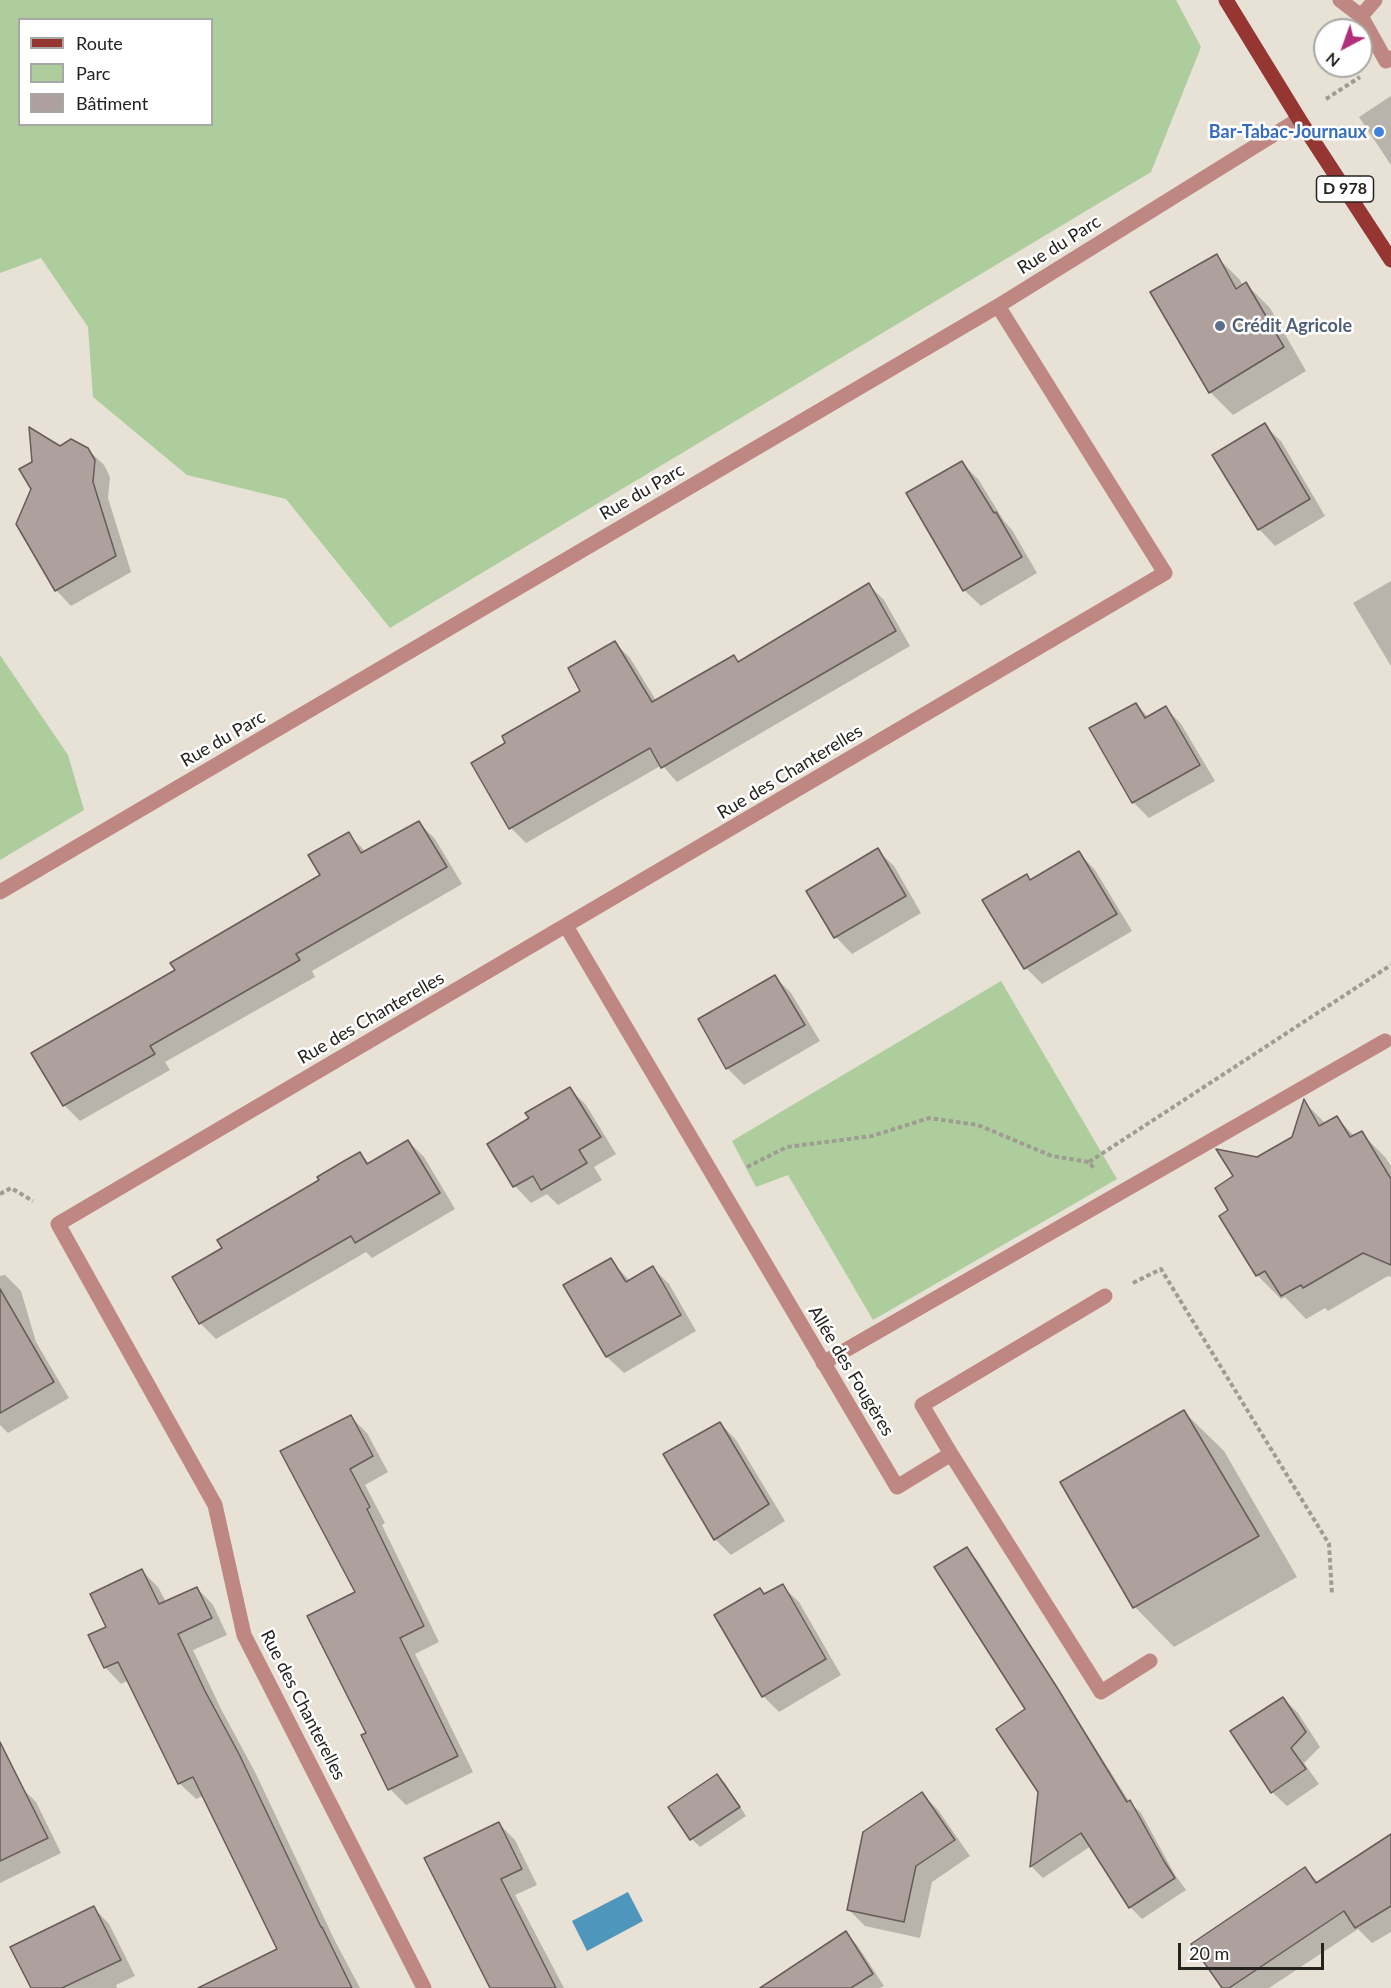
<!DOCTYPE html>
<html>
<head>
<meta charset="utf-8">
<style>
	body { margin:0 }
	#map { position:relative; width:1391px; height:1988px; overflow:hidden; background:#e7e1d6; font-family:Lato,sans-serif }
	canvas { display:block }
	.legend { position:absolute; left:18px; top:18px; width:195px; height:108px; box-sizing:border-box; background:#fff; border:2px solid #a8a7a5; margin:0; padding:8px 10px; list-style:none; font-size:18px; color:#25231f }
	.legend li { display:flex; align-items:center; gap:12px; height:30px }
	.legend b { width:30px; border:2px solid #a8a7a5 }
	.north { position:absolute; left:1313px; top:18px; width:60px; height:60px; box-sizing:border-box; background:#fff; border:2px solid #a8a7a5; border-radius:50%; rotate:221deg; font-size:16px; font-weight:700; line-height:24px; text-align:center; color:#25231f }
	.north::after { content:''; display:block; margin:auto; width:21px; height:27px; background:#b12f7a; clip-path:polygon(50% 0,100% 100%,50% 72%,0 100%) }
	.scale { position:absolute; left:1178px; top:1943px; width:146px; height:27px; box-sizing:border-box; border:3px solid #25231f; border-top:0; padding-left:8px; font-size:18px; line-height:21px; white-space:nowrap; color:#25231f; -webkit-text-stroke:4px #fff; paint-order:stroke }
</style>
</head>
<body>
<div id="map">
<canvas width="1391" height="1988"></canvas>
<ul class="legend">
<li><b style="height:8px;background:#953633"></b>Route</li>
<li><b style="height:16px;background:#adcd9c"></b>Parc</li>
<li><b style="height:16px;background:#ada09d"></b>Bâtiment</li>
</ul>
<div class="north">N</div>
<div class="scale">20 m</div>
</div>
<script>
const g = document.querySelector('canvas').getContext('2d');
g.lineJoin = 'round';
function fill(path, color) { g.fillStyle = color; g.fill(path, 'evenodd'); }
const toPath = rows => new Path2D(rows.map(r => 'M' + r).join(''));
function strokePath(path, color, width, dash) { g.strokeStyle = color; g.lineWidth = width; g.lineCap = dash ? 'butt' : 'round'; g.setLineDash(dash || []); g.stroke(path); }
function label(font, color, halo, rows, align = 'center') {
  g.font = font + ' Lato,sans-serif'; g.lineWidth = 5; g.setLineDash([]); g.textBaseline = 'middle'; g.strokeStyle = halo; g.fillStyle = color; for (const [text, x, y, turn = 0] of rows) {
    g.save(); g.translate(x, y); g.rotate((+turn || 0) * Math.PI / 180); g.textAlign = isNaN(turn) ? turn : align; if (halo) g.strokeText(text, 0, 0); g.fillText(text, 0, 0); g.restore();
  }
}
fill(toPath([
	[0,0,1176,0,1201,47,1151,172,390,628,286,499,187,475,93,397,88,327,41,258,0,273],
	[20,20,212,20,212,124,20,124],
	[0,655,68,755,84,810,0,860],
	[1001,981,1117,1179,873,1320,788,1175,756,1187,732,1141]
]), '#adcd9c');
fill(toPath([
	[628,1892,643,1921,587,1951,572,1921]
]), '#4f96bc');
fill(toPath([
	[1391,96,1391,165,1359,117],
	[1216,256,1240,280,1243,286,1246,284,1270,308,1306,371,1233,415,1210,392],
	[1264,425,1281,441,1325,516,1275,546,1259,529],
	[60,447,87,449,104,465,110,477,108,498,131,572,71,606,56,590,33,488,34,463],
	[962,463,978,479,1004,521,1012,530,1037,573,981,606,964,590],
	[1391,581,1391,666,1353,603],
	[869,585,884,600,910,646,677,782,662,765,526,843,511,828,507,744,582,691,615,643,630,658,657,702,734,657,740,663],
	[1136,704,1149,718,1166,708,1181,724,1215,781,1149,818,1133,802,1092,729],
	[419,823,435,839,462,884,312,971,315,977,165,1062,170,1070,80,1121,64,1105,177,970,322,876,348,834,366,852],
	[877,850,894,866,921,913,852,954,836,937,808,891],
	[1079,853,1095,870,1132,931,1042,984,1026,968,984,901,1026,876,1031,881],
	[775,977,791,993,820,1041,744,1085,727,1068,700,1020],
	[570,1089,586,1105,616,1154,594,1167,602,1180,558,1205,547,1194,531,1203,515,1186,489,1144,531,1119],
	[1304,1102,1326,1124,1337,1118,1355,1137,1361,1133,1385,1157,1391,1166,1391,1277,1388,1276,1328,1311,1325,1308,1306,1319,1285,1297,1281,1299,1257,1275,1221,1217,1230,1211,1257,1159,1293,1138],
	[408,1141,424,1157,455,1209,372,1258,366,1252,216,1339,200,1323,321,1181,360,1154,370,1164],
	[610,1260,630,1281,653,1268,669,1284,696,1331,624,1373,607,1357,565,1285],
	[5,1275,21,1291,36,1342,69,1398,8,1433,0,1425,0,1276],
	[1184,1412,1224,1451,1297,1577,1174,1647,1135,1607],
	[351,1417,367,1433,388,1472,365,1485,385,1523,382,1525,439,1642,415,1654,473,1772,406,1805,390,1789,368,1733,357,1593,282,1452],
	[720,1423,736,1440,785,1521,731,1555,715,1539],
	[966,1549,978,1561,1130,1803,1141,1813,1175,1875,1186,1890,1142,1919,1130,1907,1091,1846,1043,1878,1031,1866,1039,1792,1027,1710],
	[142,1571,158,1587,166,1602,197,1588,213,1605,227,1635,193,1650,221,1709,255,1772,335,1941,360,1988,243,1988,279,1950,203,1796,196,1799,179,1783,129,1680,121,1684,105,1667,108,1628],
	[782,1586,799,1602,841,1675,779,1712,763,1696,765,1595],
	[1283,1698,1298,1713,1320,1747,1304,1763,1319,1784,1287,1806,1272,1792],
	[0,1749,21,1787,36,1802,61,1853,0,1883],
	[717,1776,725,1783,746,1816,700,1847,692,1839,670,1807],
	[922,1794,938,1810,970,1856,932,1882,920,1938,865,1926,848,1909],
	[499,1824,515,1840,537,1885,515,1895,564,1988,492,1988],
	[1391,1836,1391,1932,1372,1943,1358,1929,1269,1988,1223,1988,1305,1869,1319,1883],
	[94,1908,109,1924,135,1976,116,1985,117,1988,34,1988],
	[845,1933,857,1945,884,1986,880,1988,762,1988]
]), '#0003');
const building = toPath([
	[1217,254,1236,289,1246,282,1284,347,1209,393,1150,292,1217,254],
	[1265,423,1310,499,1258,530,1212,455,1265,423],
	[29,427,60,446,71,439,88,448,95,460,93,482,116,556,55,591,16,524,31,489,19,469,32,462,29,427],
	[962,461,994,513,996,512,1022,557,963,591,906,493,962,461],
	[869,583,896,631,661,768,650,748,509,829,471,763,505,743,502,736,580,691,568,668,615,641,652,702,734,655,738,662,869,583],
	[1136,703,1145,718,1166,706,1200,765,1132,803,1089,728,1136,703],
	[419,821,447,867,296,954,300,960,150,1046,155,1054,63,1106,31,1053,175,970,170,963,320,875,308,855,349,832,361,853,419,821],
	[878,848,906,896,834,938,806,891,878,848],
	[1079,851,1117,914,1024,969,982,900,1027,874,1030,880,1079,851],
	[775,975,805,1025,726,1069,698,1019,775,975],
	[570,1087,601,1137,579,1150,587,1163,541,1190,533,1176,513,1187,487,1144,529,1118,525,1113,570,1087],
	[1304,1099,1319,1126,1337,1116,1350,1137,1362,1131,1391,1179,1391,1265,1363,1253,1303,1288,1301,1285,1281,1296,1265,1271,1256,1276,1219,1216,1228,1210,1215,1188,1233,1176,1216,1149,1257,1157,1292,1137,1304,1099],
	[408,1140,440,1193,355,1243,351,1236,199,1324,172,1277,222,1248,217,1240,319,1180,317,1177,344,1161,360,1152,367,1164,408,1140],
	[611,1258,626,1282,653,1266,681,1315,606,1357,563,1285,611,1258],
	[0,1289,54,1382,0,1413,0,1289],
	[1184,1410,1259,1536,1133,1608,1060,1482,1184,1410],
	[351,1415,373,1456,350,1469,370,1507,367,1509,424,1626,400,1638,458,1756,388,1790,361,1735,366,1733,307,1616,355,1592,280,1451,351,1415],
	[720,1422,769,1504,714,1540,663,1454,720,1422],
	[967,1547,1058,1689,1127,1802,1130,1800,1164,1861,1175,1878,1129,1908,1081,1833,1030,1867,1038,1792,996,1729,1025,1709,934,1567,967,1547],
	[142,1569,159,1604,197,1587,212,1618,178,1634,205,1691,239,1754,321,1927,322,1927,352,1988,198,1988,277,1949,193,1777,178,1784,118,1662,104,1668,88,1635,106,1627,90,1594,142,1569],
	[783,1584,826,1659,762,1697,714,1615,760,1588,764,1594,783,1584],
	[1283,1697,1306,1732,1291,1748,1306,1769,1271,1793,1230,1731,1283,1697],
	[0,1742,48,1838,0,1861,0,1742],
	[717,1774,740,1807,690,1840,668,1807,717,1774],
	[922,1792,955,1840,916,1866,904,1922,847,1910,863,1832,922,1792],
	[499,1822,522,1869,501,1879,556,1988,490,1988,424,1858,499,1822],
	[1391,1834,1391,1906,1355,1928,1344,1911,1229,1988,1222,1988,1191,1944,1305,1867,1316,1883,1391,1834],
	[94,1906,121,1960,62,1988,31,1988,10,1947,94,1906],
	[846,1931,873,1974,851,1988,760,1988,846,1931]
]);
fill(building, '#ada09d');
strokePath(building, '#675c59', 1.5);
strokePath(toPath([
	[1326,99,1360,77],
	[1089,1162,1391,965],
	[747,1167,787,1147,872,1136,929,1118,978,1125,1052,1156,1089,1162,1095,1170],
	[0,1194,11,1188,33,1201],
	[1133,1283,1161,1269,1329,1544,1332,1595]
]), '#a09b93', 4, [4.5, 3]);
strokePath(toPath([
	[1340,0,1361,16,1386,61,1391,58],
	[1361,16,1375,0],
	[0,892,998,306,1299,119],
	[566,926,897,1487,951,1454,1101,1692,1150,1661],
	[823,1363,1385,1041],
	[951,1454,922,1405,1105,1296],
	[424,1988,244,1635,215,1505,58,1224,1165,573,998,306]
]), '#be8782', 15);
strokePath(toPath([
	[1226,0,1299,119,1391,260]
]), '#953633', 15);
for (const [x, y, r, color] of [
	[1379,132,6,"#3f7fe0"],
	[1220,326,6,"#5c6f8a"]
]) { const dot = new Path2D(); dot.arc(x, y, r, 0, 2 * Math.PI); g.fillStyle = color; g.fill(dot); strokePath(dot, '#fff', 2); }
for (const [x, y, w] of [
	[1345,189,57]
]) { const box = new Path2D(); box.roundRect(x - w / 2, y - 13, w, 26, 4.5); g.fillStyle = '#fff'; g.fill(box); strokePath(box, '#25231f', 1.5); }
label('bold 16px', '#25231f', null, [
	["D 978",1345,189]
]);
label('bold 18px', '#366cbe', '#fff', [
	["Bar-Tabac-Journaux",1367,132]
], 'right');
label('18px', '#25231f', '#fff', [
	["Rue du Parc",1059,245,-32],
	["Rue du Parc",642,492,-30],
	["Rue du Parc",223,739,-30],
	["Rue des Chanterelles",790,772,-31],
	["Rue des Chanterelles",371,1018,-30],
	["Allée des Fougères",851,1371,59],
	["Rue des Chanterelles",303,1705,63]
]);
label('bold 18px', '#4e5e75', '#fff', [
	["Crédit Agricole",1232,326]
], 'left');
</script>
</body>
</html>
